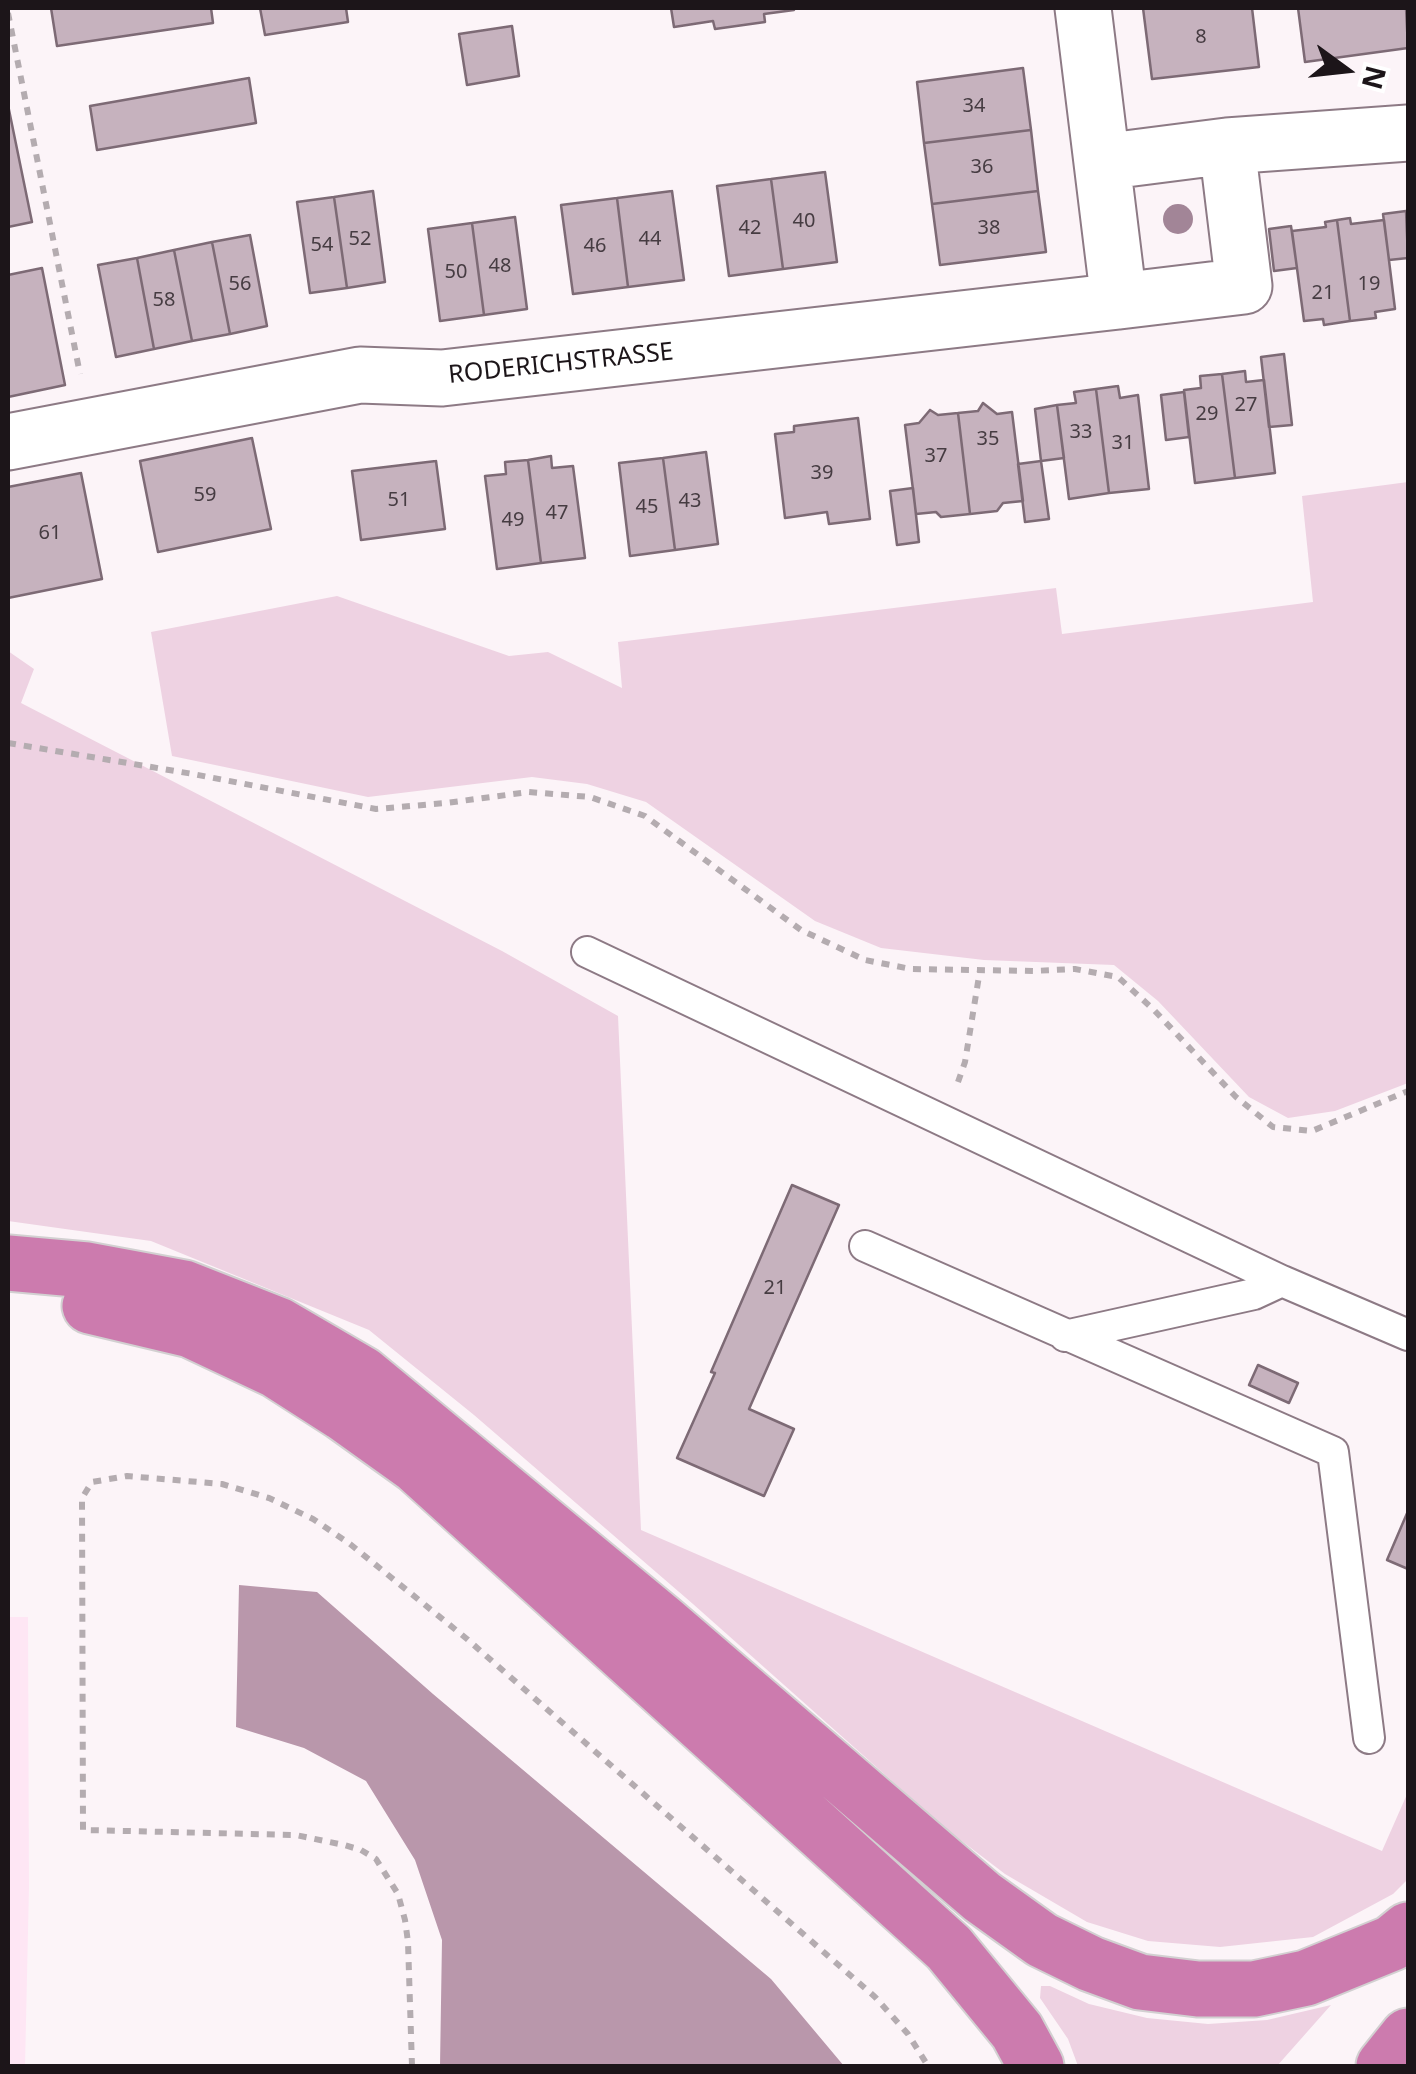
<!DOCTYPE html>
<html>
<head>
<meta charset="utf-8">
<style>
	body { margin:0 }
	#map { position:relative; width:1416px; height:2074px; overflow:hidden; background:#fcf4f8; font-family:"Noto Sans",sans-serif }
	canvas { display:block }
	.frame { position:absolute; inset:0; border:10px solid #1c1519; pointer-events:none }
	.north { position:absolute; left:1296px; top:20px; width:100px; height:100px; -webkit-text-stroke:8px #fff; paint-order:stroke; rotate:105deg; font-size:28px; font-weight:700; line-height:40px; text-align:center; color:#1c1519 }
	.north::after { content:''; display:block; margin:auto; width:35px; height:45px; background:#1c1519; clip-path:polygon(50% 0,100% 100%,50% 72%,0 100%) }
</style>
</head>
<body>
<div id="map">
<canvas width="1416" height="2074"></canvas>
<div class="frame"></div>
<div class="north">N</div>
</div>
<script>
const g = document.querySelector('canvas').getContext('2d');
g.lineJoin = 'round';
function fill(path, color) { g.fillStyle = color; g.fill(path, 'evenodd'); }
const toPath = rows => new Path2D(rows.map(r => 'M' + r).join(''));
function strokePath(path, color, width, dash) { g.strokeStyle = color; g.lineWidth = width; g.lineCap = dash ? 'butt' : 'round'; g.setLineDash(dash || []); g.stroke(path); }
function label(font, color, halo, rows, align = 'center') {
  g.font = font + ' "Noto Sans",sans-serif'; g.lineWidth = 9; g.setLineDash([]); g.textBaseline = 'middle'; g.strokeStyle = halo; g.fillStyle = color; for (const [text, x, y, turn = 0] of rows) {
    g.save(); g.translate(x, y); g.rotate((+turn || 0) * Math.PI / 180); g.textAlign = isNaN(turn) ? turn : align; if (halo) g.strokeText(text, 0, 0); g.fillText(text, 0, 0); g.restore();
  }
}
fill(toPath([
	[8,1617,28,1617,29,1887,25,2066,8,2066]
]), '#fee6f4');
fill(toPath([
	[1408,482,1408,1083,1335,1111,1288,1118,1249,1097,1158,1001,1114,965,984,960,881,948,815,921,646,802,587,784,532,777,368,797,172,756,151,632,337,596,509,656,548,652,622,688,618,642,1056,588,1062,634,1313,602,1302,496],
	[8,651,34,669,21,703,502,951,618,1016,641,1530,1382,1851,1408,1792,1408,1879,1393,1894,1313,1937,1220,1947,1148,1941,1087,1922,1005,1874,946,1829,693,1604,474,1415,369,1330,151,1241,8,1221],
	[1041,1986,1050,1986,1089,2004,1147,2018,1208,2024,1267,2020,1331,2005,1277,2066,1078,2066,1068,2039,1040,1998]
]), '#eed2e2');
fill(toPath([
	[239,1585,317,1592,433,1694,771,1979,844,2066,440,2066,442,1940,415,1860,366,1781,304,1748,236,1727]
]), '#b997ab');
const building = toPath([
	[51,8,211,8,213,23,57,46,51,8],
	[260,8,346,8,348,22,265,35,260,8],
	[671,8,794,8,794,10,764,14,765,22,715,29,713,21,674,27,671,8],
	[1143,8,1252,8,1259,67,1152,79,1143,8],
	[1298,8,1406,8,1408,48,1305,62,1298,8],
	[512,26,519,76,467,85,459,34,512,26],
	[1023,68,1031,130,924,143,917,82,1023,68],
	[249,78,256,123,97,150,90,106,249,78],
	[8,105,32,222,8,227,8,105],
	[1031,130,1038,191,932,204,924,143,1031,130],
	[825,172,837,262,783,269,771,179,825,172],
	[771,179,783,269,729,276,717,186,771,179],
	[373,191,385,282,347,288,334,197,373,191],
	[672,191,684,280,628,287,617,198,672,191],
	[1038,191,1046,252,940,265,932,204,1038,191],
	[334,197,347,288,310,293,297,202,334,197],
	[617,198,628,287,573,294,561,205,617,198],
	[1406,211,1408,258,1389,260,1383,214,1406,211],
	[515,217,527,309,484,315,472,223,515,217],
	[1350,218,1351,224,1384,220,1395,309,1375,312,1376,318,1350,321,1337,220,1350,218],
	[1337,220,1350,321,1324,325,1323,319,1304,321,1292,231,1326,227,1325,222,1337,220],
	[472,223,484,315,440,321,428,229,472,223],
	[1291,226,1297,268,1274,271,1269,229,1291,226],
	[250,235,267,326,230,334,212,242,250,235],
	[212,242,230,334,192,341,174,250,212,242],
	[174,250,192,341,154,349,137,258,174,250],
	[137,258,154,349,116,357,98,265,137,258],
	[42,268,65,385,8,397,8,275,42,268],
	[1284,354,1292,425,1269,427,1261,357,1284,354],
	[1245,371,1246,382,1264,380,1275,473,1235,478,1222,374,1245,371],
	[1222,374,1235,478,1195,483,1184,390,1201,388,1200,376,1222,374],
	[1118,386,1120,398,1138,395,1149,489,1109,493,1096,389,1118,386],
	[1096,389,1109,493,1069,499,1057,405,1076,403,1074,392,1096,389],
	[1184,392,1189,437,1166,440,1161,395,1184,392],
	[983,403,997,414,1012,412,1023,501,1003,503,997,511,970,514,958,413,978,411,983,403],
	[1057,405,1064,458,1041,461,1035,409,1057,405],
	[930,410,938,415,958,413,970,514,941,517,936,512,916,514,905,425,919,423,930,410],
	[858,418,870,519,829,524,827,512,785,518,775,434,794,432,794,426,858,418],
	[252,438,271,529,158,552,140,461,252,438],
	[706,452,718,544,675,550,663,458,706,452],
	[551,456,552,468,573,466,585,558,541,563,528,460,551,456],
	[663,458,675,550,630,556,619,463,663,458],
	[528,460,541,563,497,569,485,476,506,474,505,462,528,460],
	[436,461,445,529,361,540,352,471,436,461],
	[1041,461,1049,519,1025,522,1018,464,1041,461],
	[81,473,102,579,8,598,8,487,81,473],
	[913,488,919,542,897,545,890,491,913,488],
	[792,1185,839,1205,749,1409,794,1429,764,1496,677,1458,715,1373,711,1372,792,1185],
	[1258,1365,1298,1383,1289,1403,1249,1385,1258,1365],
	[1408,1511,1408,1569,1387,1560,1408,1511]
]);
fill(building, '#c6b2be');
strokePath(building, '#7d6a75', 2.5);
const lane = toPath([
	[587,952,1282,1281,1408,1335],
	[865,1246,1333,1452,1369,1738],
	[1065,1336,1254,1294,1282,1281]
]);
const street = toPath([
	[1083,8,1119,301,1244,286,1227,146,1102,162],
	[1227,146,1408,133],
	[8,442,360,375,442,378,1119,301]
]);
const highway = toPath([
	[8,1263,87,1270,184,1288,278,1325,362,1374,662,1622,982,1897,1042,1940,1091,1964,1140,1982,1198,1989,1254,1989,1306,1978,1392,1943,1408,1930],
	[90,1306,191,1330,276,1370,343,1413,417,1466,949,1948,1017,2031,1036,2066],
	[1384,2066,1408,2036]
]);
strokePath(lane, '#8d7a85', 34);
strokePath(street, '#8d7a85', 59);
strokePath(highway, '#d2d0d1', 59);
strokePath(toPath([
	[8,13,80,374],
	[8,743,193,774,376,809,446,803,529,792,590,797,645,816,801,930,865,960,911,969,1033,971,1075,969,1118,977,1154,1010,1236,1097,1273,1127,1312,1131,1408,1091],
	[958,1082,965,1062,980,970],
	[412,2066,408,1942,405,1920,398,1894,376,1859,361,1850,344,1845,296,1835,83,1830,82,1498,92,1482,127,1476,222,1484,269,1498,313,1519,350,1544,467,1639,875,1997,908,2034,928,2066]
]), '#b4acb0', 6, [8, 8]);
strokePath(lane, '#fff', 30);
strokePath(street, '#fff', 55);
strokePath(highway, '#cc7bae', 55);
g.fillStyle = '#a28597';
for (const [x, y] of [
	[1178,219]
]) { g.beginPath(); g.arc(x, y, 15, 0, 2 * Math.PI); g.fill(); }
label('20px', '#463c42', null, [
	["8",1201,37],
	["34",974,106],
	["36",982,167],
	["40",804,221],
	["42",750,228],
	["38",989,228],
	["52",360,239],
	["44",650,239],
	["54",322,245],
	["46",595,246],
	["48",500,266],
	["50",456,272],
	["56",240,284],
	["19",1369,284],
	["21",1323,293],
	["58",164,300],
	["27",1246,405],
	["29",1207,414],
	["33",1081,432],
	["35",988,439],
	["31",1123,443],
	["37",936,456],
	["39",822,473],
	["59",205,495],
	["51",399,500],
	["43",690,501],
	["45",647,507],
	["47",557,513],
	["49",513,520],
	["61",50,533],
	["21",775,1288]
]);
label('25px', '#1c1519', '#fff', [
	["RODERICHSTRASSE",561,364,-6]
]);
</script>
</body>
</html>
